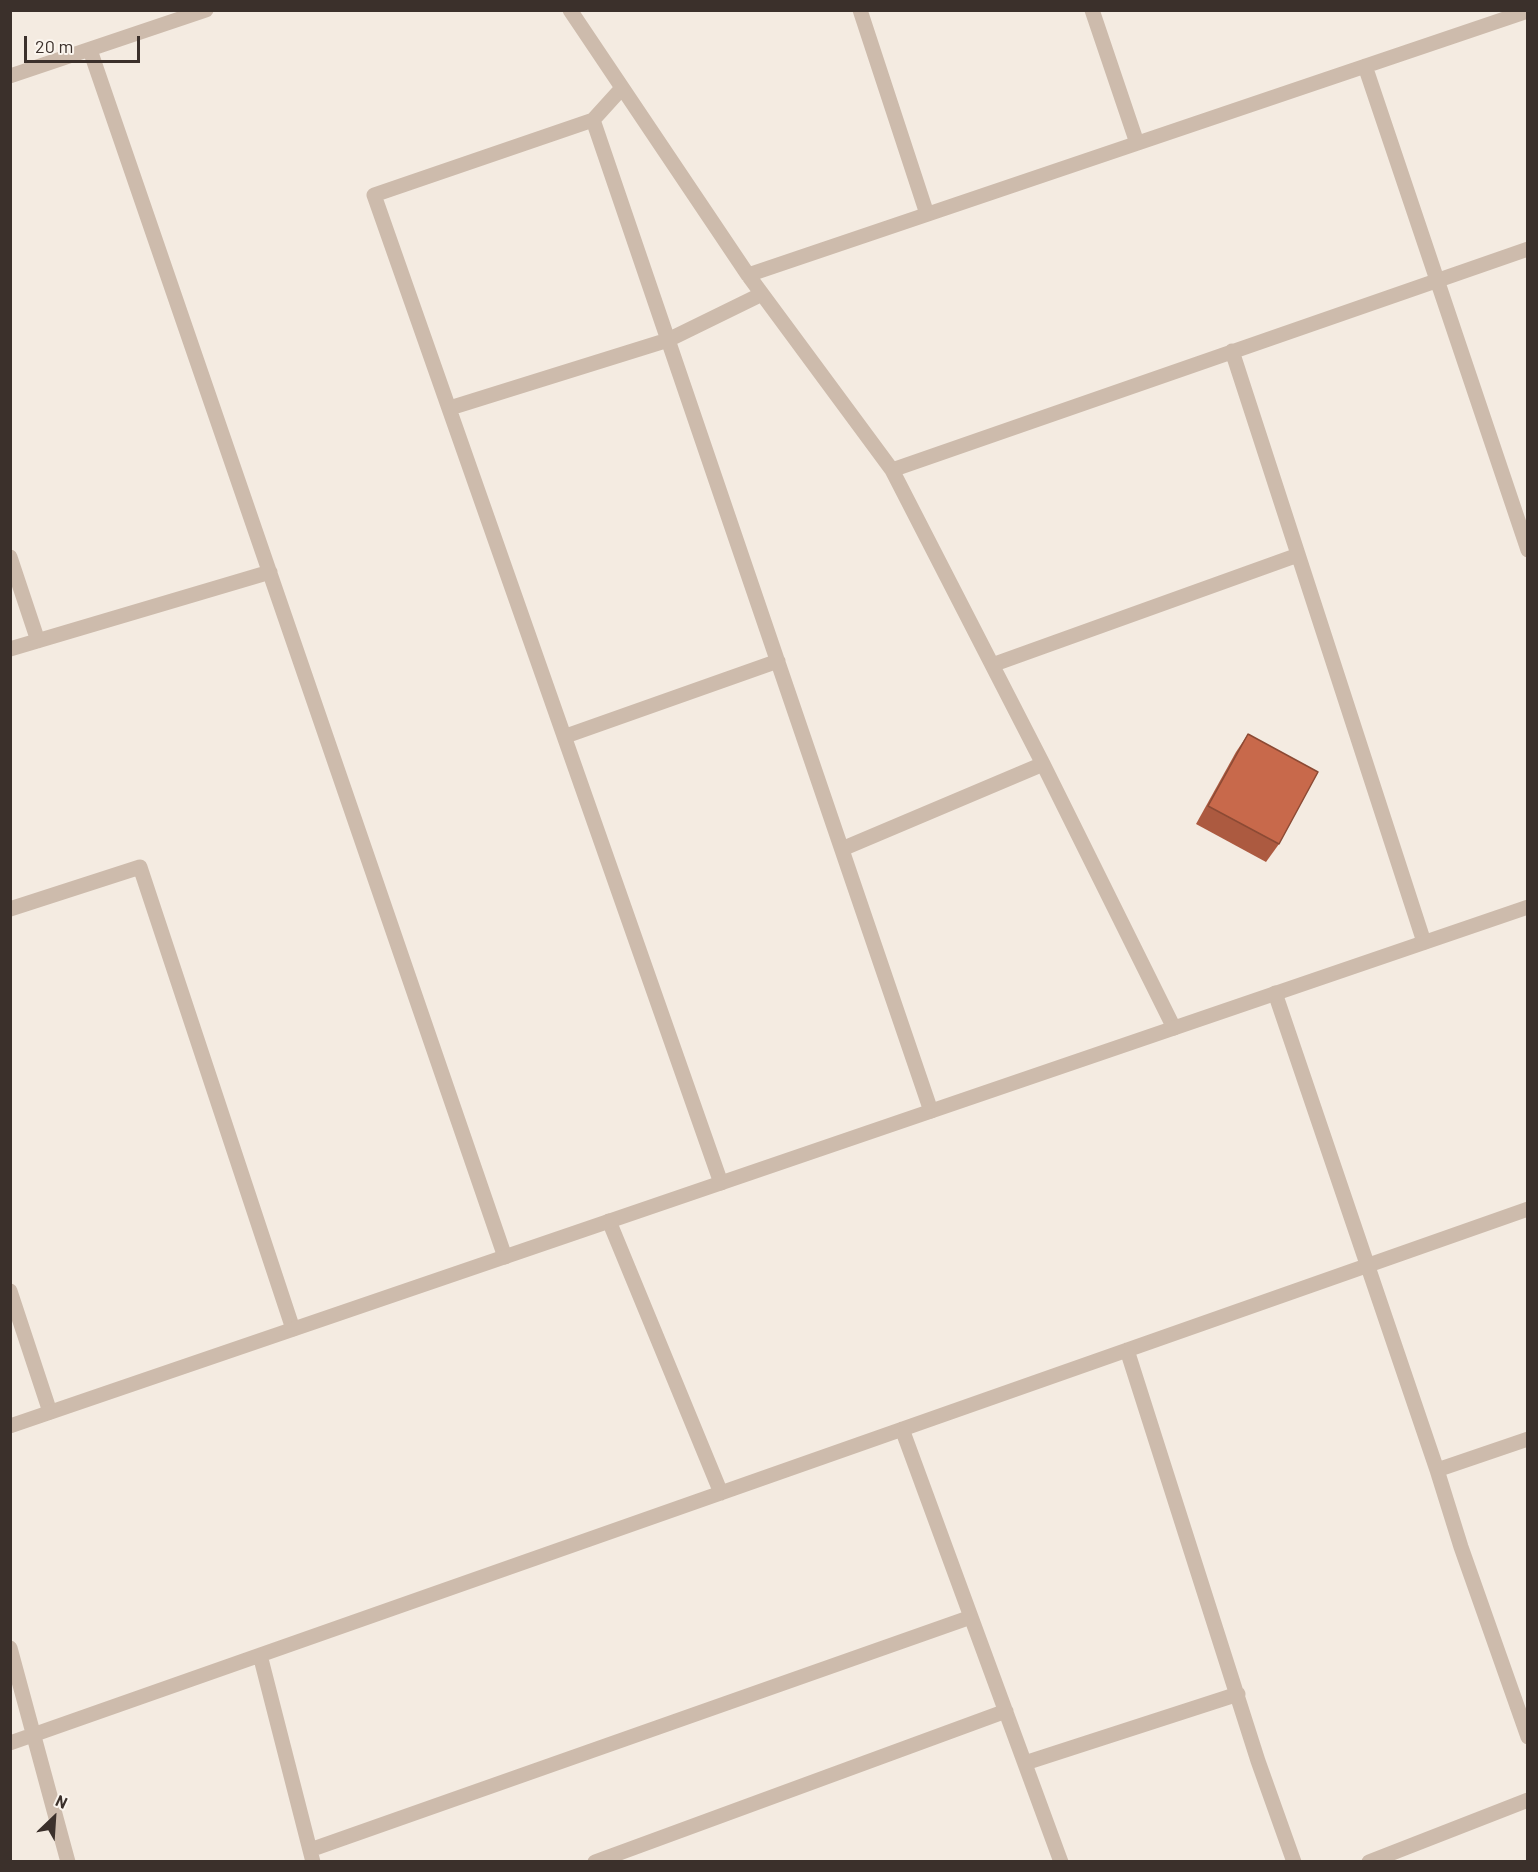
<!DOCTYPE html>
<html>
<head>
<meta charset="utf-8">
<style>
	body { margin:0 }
	#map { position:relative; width:1538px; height:1872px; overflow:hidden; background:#f4ebe1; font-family:Barlow,sans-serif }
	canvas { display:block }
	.frame { position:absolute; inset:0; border:12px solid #3b302b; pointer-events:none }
	.north { position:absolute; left:24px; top:1788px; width:60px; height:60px; -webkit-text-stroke:4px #fbf5ee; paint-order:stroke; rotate:25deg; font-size:16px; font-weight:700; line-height:24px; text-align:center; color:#3b302b }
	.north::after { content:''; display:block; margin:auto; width:21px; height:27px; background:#3b302b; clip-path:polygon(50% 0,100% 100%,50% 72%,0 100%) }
	.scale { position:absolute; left:24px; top:36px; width:116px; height:27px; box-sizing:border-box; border:3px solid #3b302b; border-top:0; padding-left:8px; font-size:18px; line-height:21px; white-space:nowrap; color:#3b302b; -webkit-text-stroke:4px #fbf5ee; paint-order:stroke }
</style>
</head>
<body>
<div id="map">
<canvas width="1538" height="1872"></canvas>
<div class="frame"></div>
<div class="north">N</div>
<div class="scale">20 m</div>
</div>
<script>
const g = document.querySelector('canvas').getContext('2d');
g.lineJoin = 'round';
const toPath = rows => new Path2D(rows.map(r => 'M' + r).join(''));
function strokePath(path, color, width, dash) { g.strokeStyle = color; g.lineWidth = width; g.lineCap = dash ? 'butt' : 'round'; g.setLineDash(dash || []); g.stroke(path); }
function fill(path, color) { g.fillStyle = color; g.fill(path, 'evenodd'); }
strokePath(toPath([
	[570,10,748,275,892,470,1043,764,1174,1028],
	[860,10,927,214],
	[1092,10,1137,143],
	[90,50,505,1257],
	[1365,66,1528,550],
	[10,76,206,10],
	[622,88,593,120,374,195,721,1183],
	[593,120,931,1111],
	[748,275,1528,11],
	[1232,351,1424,942],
	[450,408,668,340,762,294],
	[892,470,1528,249],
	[10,557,38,641],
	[10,649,270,572],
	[992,665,1298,555],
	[566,736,778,661],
	[842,849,1043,764],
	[10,909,140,867,293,1329],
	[1275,993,1437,1470,1461,1547,1528,1737],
	[609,1221,721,1493],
	[10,1291,50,1412],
	[1127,1350,1258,1761,1294,1862],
	[902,1429,1061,1862],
	[1437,1470,1528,1439],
	[10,1648,68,1862],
	[260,1655,313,1862],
	[10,1743,1528,1209],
	[1025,1763,1238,1694],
	[310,1850,971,1617],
	[595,1862,1006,1711],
	[1369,1862,1528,1800]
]), '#cdbbac', 15);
strokePath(toPath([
	[10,1426,1528,907]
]), '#cdbbac', 15);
fill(toPath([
	[1248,734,1279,844,1266,862,1196,824,1236,752]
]), '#ac5a40');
const building = toPath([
	[1248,734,1318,772,1279,844,1208,806,1248,734]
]);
fill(building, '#c8694b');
strokePath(building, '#8c4a34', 1.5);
</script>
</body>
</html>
